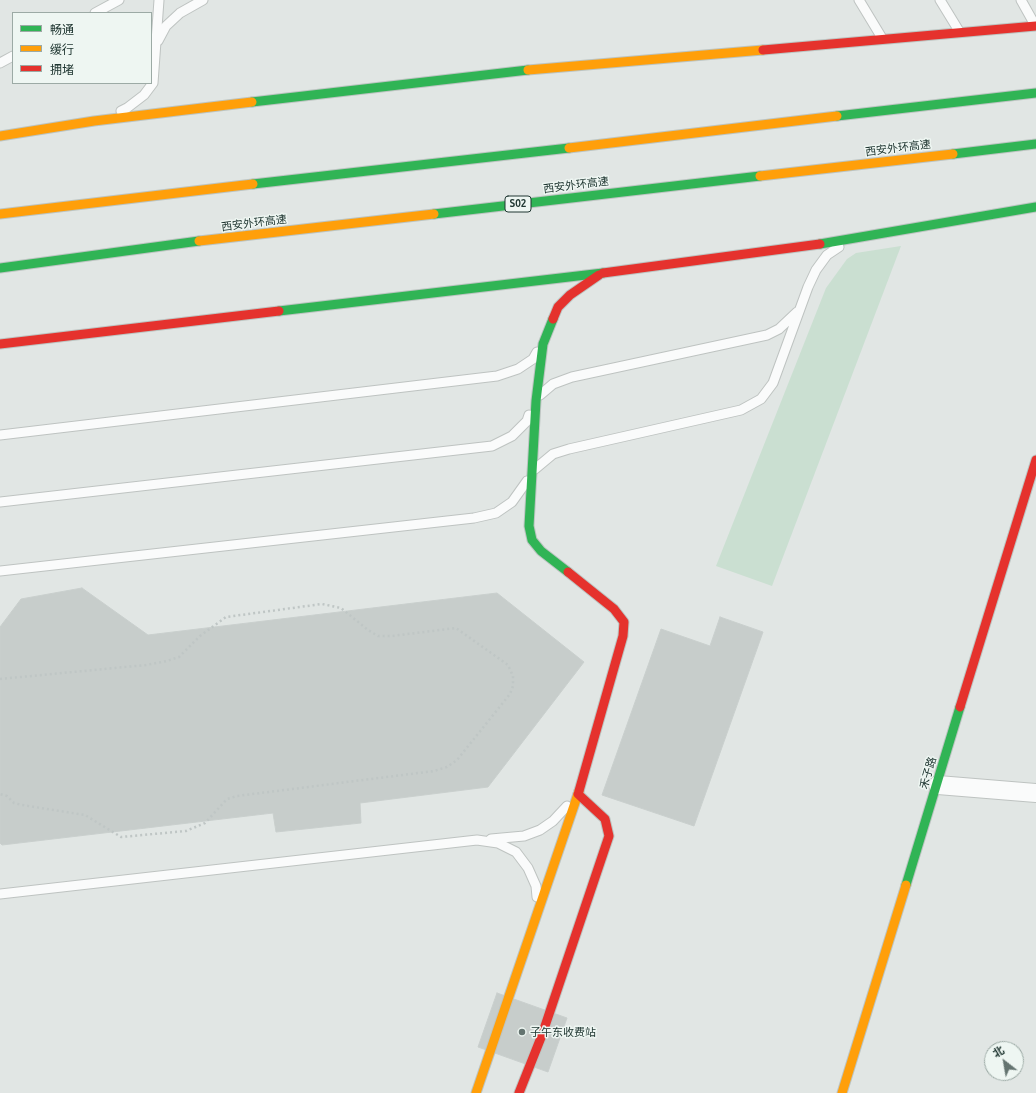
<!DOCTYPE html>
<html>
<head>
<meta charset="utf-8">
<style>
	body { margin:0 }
	#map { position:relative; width:1036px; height:1093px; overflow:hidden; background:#e1e6e4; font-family:Ubuntu,"Noto Sans SC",sans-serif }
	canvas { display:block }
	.legend { position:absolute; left:12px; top:12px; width:140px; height:72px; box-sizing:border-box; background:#eef6f2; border:1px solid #9caaa5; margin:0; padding:5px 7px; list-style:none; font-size:12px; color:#203732 }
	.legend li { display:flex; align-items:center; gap:8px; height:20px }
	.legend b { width:20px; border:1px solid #9caaa5 }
	.north { position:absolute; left:984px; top:1041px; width:40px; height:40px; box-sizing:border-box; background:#eef6f2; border:1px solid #9caaa5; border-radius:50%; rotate:329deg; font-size:11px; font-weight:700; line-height:16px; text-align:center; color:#203732 }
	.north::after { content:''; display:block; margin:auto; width:14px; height:18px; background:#647470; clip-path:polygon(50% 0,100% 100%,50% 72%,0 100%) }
</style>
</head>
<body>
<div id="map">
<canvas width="1036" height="1093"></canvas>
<ul class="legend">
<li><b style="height:5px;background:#30b455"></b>畅通</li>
<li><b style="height:5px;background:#ff9f0a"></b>缓行</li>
<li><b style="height:5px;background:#e5322d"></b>拥堵</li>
</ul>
<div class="north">北</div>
</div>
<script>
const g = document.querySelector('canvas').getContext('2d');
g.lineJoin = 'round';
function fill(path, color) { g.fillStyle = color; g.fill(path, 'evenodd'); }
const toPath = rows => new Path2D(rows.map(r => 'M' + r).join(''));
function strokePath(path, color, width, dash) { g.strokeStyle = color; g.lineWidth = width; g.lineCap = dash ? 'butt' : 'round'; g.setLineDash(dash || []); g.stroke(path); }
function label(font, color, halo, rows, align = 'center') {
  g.font = font + ' Ubuntu,"Noto Sans SC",sans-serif'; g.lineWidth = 3; g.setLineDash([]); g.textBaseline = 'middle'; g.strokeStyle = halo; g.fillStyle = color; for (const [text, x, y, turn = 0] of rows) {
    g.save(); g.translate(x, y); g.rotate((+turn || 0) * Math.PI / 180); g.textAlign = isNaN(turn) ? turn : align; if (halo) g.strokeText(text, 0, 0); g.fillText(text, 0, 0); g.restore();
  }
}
fill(toPath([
	[901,246,772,586,716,566,826,288,847,259,856,253]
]), '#cadfd1');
const building = toPath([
	[82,588,148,635,497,593,584,662,488,787,360,803,361,823,276,832,273,813,2,845,0,843,0,627,21,599,82,588],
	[720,617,763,632,694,826,602,795,661,629,710,646,720,617],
	[497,993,567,1018,548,1072,478,1047,497,993]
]);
fill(building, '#c7cdcb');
strokePath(building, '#c9cfcd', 1);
const lane = toPath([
	[859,0,882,38],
	[940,0,959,31],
	[1021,0,1035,25],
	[95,13,119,0],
	[158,41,166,26,180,13,203,0],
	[0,63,13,56],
	[121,111,127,108,144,95,153,83,159,0],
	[540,395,553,384,572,377,767,335,779,329,797,312],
	[0,435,497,376,518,369,533,359,537,352],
	[535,469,553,454,569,449,741,410,761,399,773,383,808,287,816,270,827,255,839,247],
	[0,502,492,446,512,436,527,421,529,415],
	[0,571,474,518,496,513,512,502,527,481],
	[491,839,524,836,540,830,553,821,567,806],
	[0,894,477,840,498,843,516,852,528,868,536,886,537,897]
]);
const street = toPath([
	[938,785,1036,793]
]);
const fast = toPath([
	[252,102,528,70],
	[837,116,1036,93],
	[953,154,1036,144],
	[253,184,569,148],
	[434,214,760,176],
	[820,244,1036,207],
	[0,268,199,241],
	[279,311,603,273],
	[553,319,543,344,536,401,529,526,532,540,541,551,568,572],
	[906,885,960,707]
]);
const slow = toPath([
	[528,70,763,50],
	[0,136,94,121,252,102],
	[569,148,837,116],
	[760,176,953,154],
	[0,214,253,184],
	[199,241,434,214],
	[476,1093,579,791],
	[842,1093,906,885]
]);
const jam = toPath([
	[763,50,1036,26],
	[603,273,820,244],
	[553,319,558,307,570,295,599,275],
	[0,344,279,311],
	[568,572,614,609,624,622,623,636,579,791],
	[960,707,1036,460],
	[519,1093,542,1035,609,836,605,819,578,794]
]);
strokePath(lane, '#bec3c1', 11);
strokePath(street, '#bec3c1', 20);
strokePath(fast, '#bcc4c1', 11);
strokePath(slow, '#bcc4c1', 11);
strokePath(jam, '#bcc4c1', 11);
strokePath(toPath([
	[0,679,146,665,167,661,179,657,200,636,226,617,322,604,341,608,368,630,378,636,392,636,456,628,508,665,513,676,513,686,510,694,457,760,447,767,434,771,237,796,227,799,205,823,186,831,121,837,85,815,22,805,14,803,7,796,0,794]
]), '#bfc6c5', 2.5, [2, 3]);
strokePath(lane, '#fafbfb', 9);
strokePath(street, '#fafbfb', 18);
strokePath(fast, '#30b455', 9);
strokePath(slow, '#ff9f0a', 9);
strokePath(jam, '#e5322d', 9);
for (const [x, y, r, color] of [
	[522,1032,4,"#647470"]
]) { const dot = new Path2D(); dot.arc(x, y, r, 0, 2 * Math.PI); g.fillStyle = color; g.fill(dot); strokePath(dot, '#eef6f2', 1.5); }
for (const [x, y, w] of [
	[518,204,26]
]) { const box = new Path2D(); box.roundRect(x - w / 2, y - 8, w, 16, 3); g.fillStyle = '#eef6f2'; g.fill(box); strokePath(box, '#203732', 1); }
label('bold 10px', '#203732', null, [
	["S02",518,204]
]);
label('11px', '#203732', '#eef6f2', [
	["西安外环高速",898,148,-7],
	["西安外环高速",576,185,-7],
	["西安外环高速",254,223,-7],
	["禾子路",928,773,-73]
]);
label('11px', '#203732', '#eef6f2', [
	["子午东收费站",530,1032]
], 'left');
</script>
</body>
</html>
